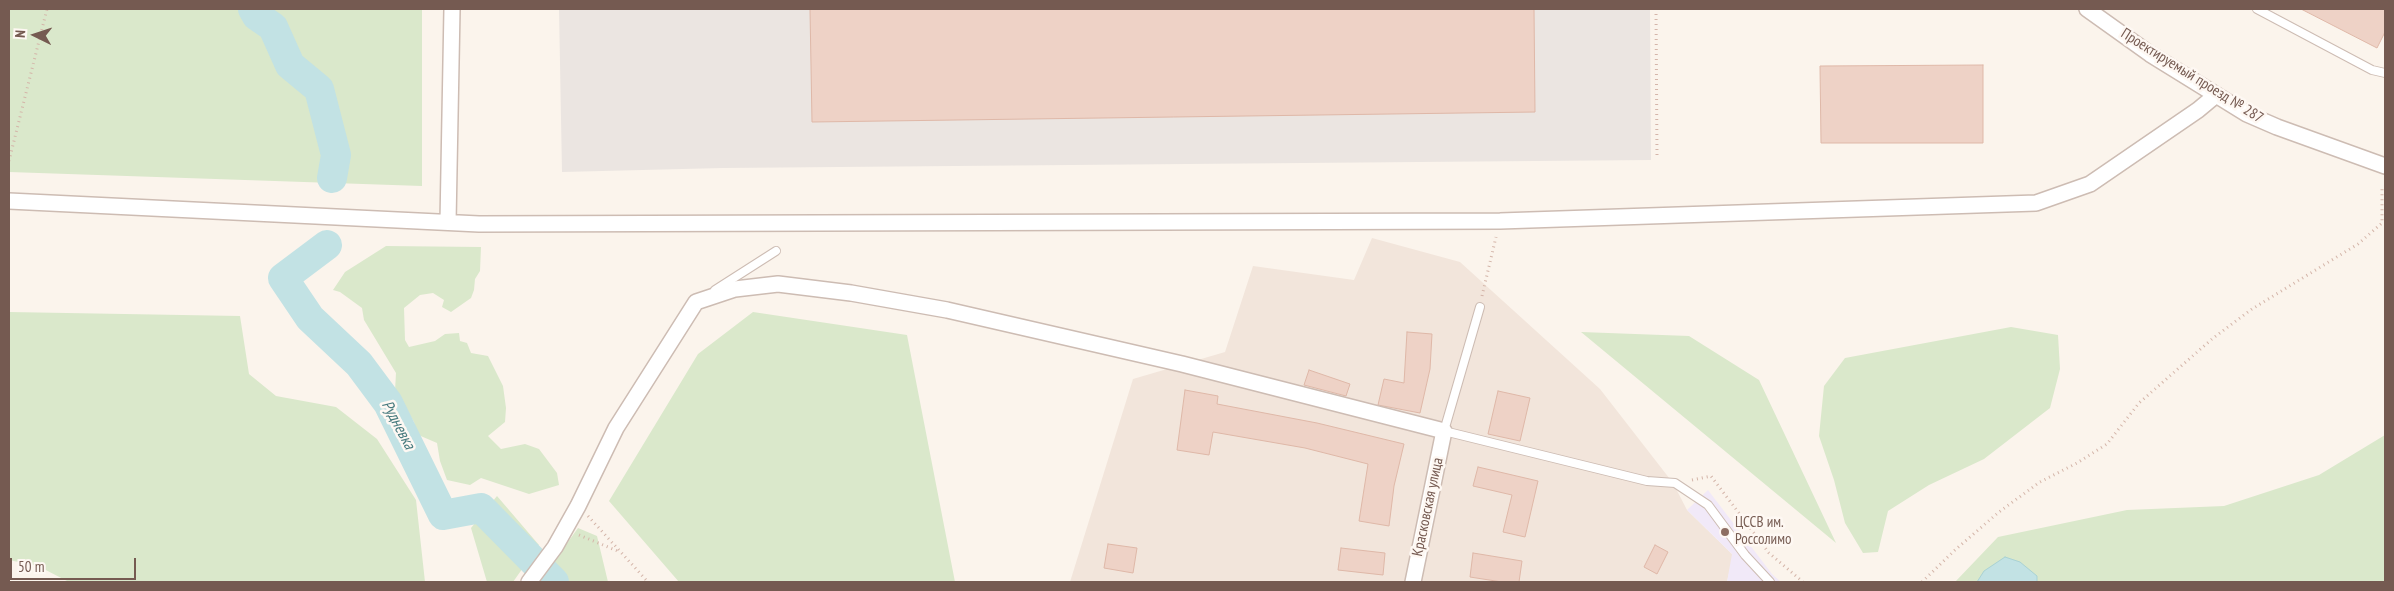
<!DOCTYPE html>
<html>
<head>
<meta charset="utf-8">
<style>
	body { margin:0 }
	#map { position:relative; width:2394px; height:591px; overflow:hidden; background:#fbf4ec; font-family:"PT Sans Narrow",sans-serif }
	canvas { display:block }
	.frame { position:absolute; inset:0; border:10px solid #755a51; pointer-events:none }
	.north { position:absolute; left:10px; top:10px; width:50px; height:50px; -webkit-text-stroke:4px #fef8f3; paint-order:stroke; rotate:274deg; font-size:14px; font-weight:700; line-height:20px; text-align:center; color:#755a51 }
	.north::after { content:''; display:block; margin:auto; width:18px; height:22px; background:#755a51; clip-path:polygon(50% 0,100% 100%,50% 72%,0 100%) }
	.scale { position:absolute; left:10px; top:558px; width:126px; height:22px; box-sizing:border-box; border:2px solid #755a51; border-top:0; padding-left:6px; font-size:15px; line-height:18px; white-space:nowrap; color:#755a51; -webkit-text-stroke:4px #fef8f3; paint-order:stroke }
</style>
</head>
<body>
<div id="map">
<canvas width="2394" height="591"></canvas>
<div class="frame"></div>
<div class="north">N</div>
<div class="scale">50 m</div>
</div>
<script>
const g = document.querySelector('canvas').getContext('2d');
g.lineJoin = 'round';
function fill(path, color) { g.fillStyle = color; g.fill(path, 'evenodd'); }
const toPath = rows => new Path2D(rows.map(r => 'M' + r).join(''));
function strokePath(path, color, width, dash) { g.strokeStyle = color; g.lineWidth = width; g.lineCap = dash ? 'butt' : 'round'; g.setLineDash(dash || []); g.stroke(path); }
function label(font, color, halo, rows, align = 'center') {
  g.font = font + ' "PT Sans Narrow",sans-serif'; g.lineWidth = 5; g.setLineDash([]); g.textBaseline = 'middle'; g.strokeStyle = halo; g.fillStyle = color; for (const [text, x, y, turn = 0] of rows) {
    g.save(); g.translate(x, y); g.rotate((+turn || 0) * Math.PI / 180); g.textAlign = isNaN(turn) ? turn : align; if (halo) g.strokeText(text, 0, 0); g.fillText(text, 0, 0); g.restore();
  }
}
fill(toPath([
	[1372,238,1460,262,1600,389,1673,483,1687,510,1733,555,1727,582,1070,582,1133,379,1225,352,1253,266,1354,280]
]), '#f2e5db');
fill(toPath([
	[559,9,1650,9,1651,160,723,168,562,172]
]), '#ebe5e1');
fill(toPath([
	[1708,490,1772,574,1781,582,1727,582,1732,554,1687,510]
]), '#f1e9f8');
fill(toPath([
	[9,9,422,9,422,186,9,172],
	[386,246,481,247,480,271,475,279,474,290,471,298,451,312,442,307,444,300,433,293,420,295,404,308,405,340,409,347,435,341,445,334,459,333,460,341,467,343,471,353,488,356,503,386,506,408,505,422,488,436,501,449,525,444,539,449,557,473,559,485,529,494,481,478,470,485,447,480,440,461,437,443,416,434,414,422,395,391,396,373,364,320,362,308,340,292,333,290,345,272],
	[9,312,240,316,249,374,276,396,336,407,377,439,416,500,425,582,69,582,38,566,9,560],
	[753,312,907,335,955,582,679,582,609,501,698,354],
	[2011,327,2058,335,2060,369,2050,408,1984,459,1929,485,1888,511,1878,552,1863,553,1845,523,1834,480,1819,436,1824,386,1845,358],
	[1581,332,1689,336,1759,380,1836,543],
	[2385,435,2385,582,1955,582,1998,537,2127,510,2224,506,2319,475],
	[497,496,539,545,513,582,487,582,471,528],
	[578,528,597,536,608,582,539,582]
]), '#dae8cb');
const water = toPath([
	[2005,557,2020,562,2037,576,2037,582,1977,582,1984,571,2005,557]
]);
fill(water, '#c2e2e4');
strokePath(water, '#a9d2d4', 1);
strokePath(toPath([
	[253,9,257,16,273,27,290,65,319,89,336,155,332,178],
	[327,245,283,278,310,318,359,364,388,403,443,515,481,508,554,582]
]), '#c2e2e4', 30);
const building = toPath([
	[810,9,1534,9,1535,112,812,122,810,9],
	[2301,9,2385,9,2385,32,2377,48,2301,9],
	[1983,65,1983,143,1821,143,1820,66,1983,65],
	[1407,332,1432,334,1430,369,1420,413,1378,405,1384,379,1404,383,1407,332],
	[1309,370,1350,384,1346,396,1304,385,1309,370],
	[1185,390,1218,396,1217,404,1317,423,1404,444,1394,486,1389,526,1359,521,1368,464,1305,448,1213,432,1209,455,1177,450,1185,390],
	[1498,391,1530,398,1520,441,1488,434,1498,391],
	[1478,467,1538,481,1525,537,1503,532,1512,495,1473,486,1478,467],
	[1108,544,1137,548,1133,573,1104,568,1108,544],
	[1655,545,1668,552,1657,574,1644,567,1655,545],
	[1341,548,1385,553,1383,575,1338,570,1341,548],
	[1473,553,1522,561,1519,582,1502,582,1470,577,1473,553]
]);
fill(building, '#eed2c6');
strokePath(building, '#dfb8a8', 1);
const lane = toPath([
	[2257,9,2372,70,2385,73],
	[715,290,776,251],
	[1480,307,1444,431,1647,481,1675,483,1708,505,1745,555,1770,582]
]);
const street = toPath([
	[2087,9,2150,54,2247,114,2277,127,2385,166],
	[9,201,479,224,1500,221,2036,203,2090,184,2198,110,2216,95],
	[448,222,452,9],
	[529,582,555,547,578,506,616,428,696,302,735,289,778,284,851,293,947,310,1182,364,1444,431,1413,582]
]);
strokePath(lane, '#cdbcb3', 10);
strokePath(street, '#cdbcb3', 18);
strokePath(toPath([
	[1656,9,1657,156],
	[9,161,47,9],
	[1482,296,1496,237],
	[1692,480,1711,476,1769,553,1803,582],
	[588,516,648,582],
	[579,535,620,552],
	[1922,582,1955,550,1999,512,2040,482,2077,463,2107,444,2139,403,2212,339,2252,309,2358,244,2382,223,2382,187]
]), '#d4b5a9', 3, [1, 4]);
strokePath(lane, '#fff', 8);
strokePath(street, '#fff', 15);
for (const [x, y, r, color] of [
	[1725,532,5,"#8d6e63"]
]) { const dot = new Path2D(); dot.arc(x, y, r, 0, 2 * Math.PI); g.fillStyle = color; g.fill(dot); strokePath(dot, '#fef8f3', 2); }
label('15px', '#755a51', '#fef8f3', [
	["Проектируемый проезд № 287",2192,76,32],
	["Красковская улица",1428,507,-78]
]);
label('15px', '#785e54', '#fef8f3', [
	["ЦССВ им.",1735,523],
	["Россолимо",1735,540]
], 'left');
label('italic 16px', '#487b7f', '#fef8f3', [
	["Рудневка",398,425,62]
]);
</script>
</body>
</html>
